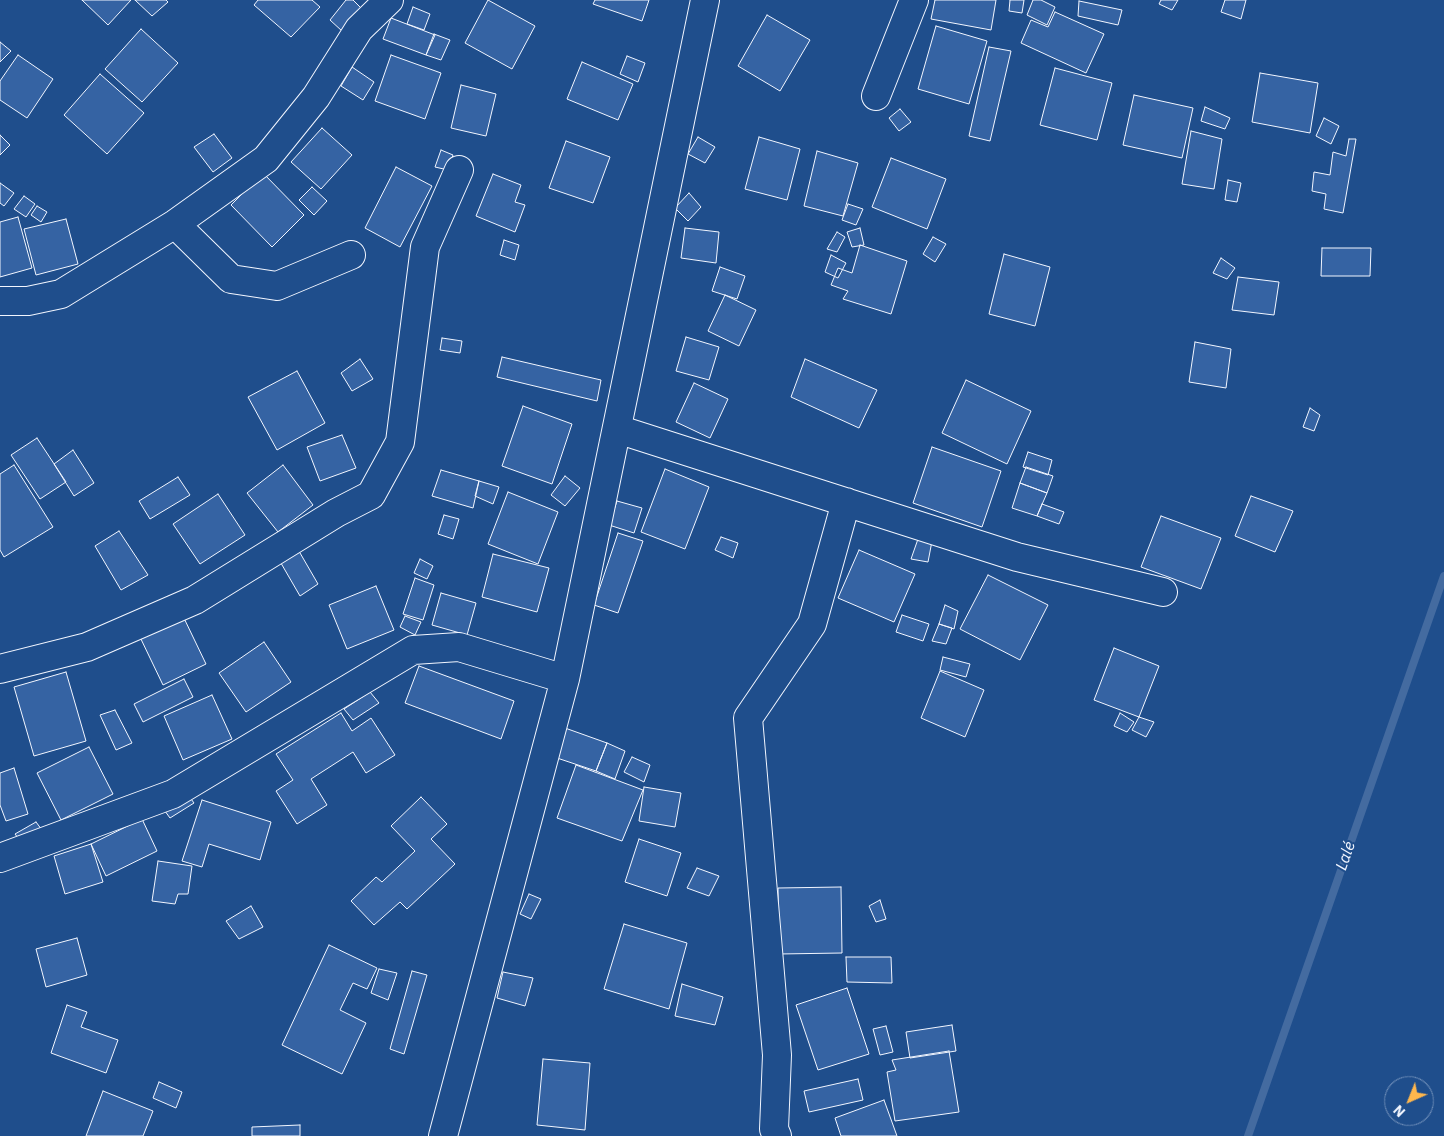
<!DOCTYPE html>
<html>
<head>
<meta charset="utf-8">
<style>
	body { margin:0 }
	#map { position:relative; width:1444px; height:1136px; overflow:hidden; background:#1f4e8c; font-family:"IBM Plex Sans",sans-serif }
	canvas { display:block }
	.north { position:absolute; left:1384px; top:1076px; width:50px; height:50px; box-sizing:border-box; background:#1f4e8c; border:1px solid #7391ba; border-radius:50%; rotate:224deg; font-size:14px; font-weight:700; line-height:20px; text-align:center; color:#f2f6ff }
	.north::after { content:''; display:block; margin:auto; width:18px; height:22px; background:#ffb74d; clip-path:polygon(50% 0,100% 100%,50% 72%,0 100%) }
</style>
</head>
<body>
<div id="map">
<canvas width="1444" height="1136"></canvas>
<div class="north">N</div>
</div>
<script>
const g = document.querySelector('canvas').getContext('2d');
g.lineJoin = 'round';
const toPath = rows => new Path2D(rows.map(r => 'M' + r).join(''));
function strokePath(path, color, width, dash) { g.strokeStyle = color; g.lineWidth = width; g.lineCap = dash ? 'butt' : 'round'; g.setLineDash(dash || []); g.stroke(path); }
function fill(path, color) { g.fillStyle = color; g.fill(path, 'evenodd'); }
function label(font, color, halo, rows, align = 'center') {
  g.font = font + ' "IBM Plex Sans",sans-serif'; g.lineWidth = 4; g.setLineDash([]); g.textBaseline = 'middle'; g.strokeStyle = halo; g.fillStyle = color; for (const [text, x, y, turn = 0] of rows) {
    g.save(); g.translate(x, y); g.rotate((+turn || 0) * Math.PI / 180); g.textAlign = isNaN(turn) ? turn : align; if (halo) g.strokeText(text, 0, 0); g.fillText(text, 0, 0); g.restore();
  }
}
strokePath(toPath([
	[1248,1136,1444,576]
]), '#446ba0', 8);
const building = toPath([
	[82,0,131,0,108,25,82,0],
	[135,0,166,0,168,2,152,16,135,0],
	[258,0,312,0,320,7,291,37,254,5,258,0],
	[346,0,353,0,363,10,342,31,330,20,346,0],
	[488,0,535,26,512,69,465,43,488,0],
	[595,0,649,0,642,21,593,4,595,0],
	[935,0,996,0,991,30,931,19,935,0],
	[1010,0,1024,0,1022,13,1009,11,1010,0],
	[1033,0,1041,0,1055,7,1047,25,1027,15,1033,0],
	[1161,0,1178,0,1172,10,1159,4,1161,0],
	[1225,0,1246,0,1241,19,1221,12,1225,0],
	[1079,1,1122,10,1118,25,1078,16,1079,1],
	[413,7,430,14,424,30,407,24,413,7],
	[1055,12,1104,34,1086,73,1021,43,1031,20,1048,27,1055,12],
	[767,15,810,40,780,91,738,66,767,15],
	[391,18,435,35,426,55,383,39,391,18],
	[936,26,987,41,969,104,918,89,936,26],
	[141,29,178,63,142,102,105,69,141,29],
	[434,34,450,40,441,60,426,55,434,34],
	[0,42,11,51,0,62,0,42],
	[989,47,1011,51,990,141,969,136,989,47],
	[18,55,53,79,27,118,0,100,0,81,18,55],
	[391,55,441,73,425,119,375,101,391,55],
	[627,56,645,63,638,82,620,74,627,56],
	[582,62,633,84,618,120,567,99,582,62],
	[352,67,374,82,363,100,341,86,352,67],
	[1055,68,1112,83,1097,140,1040,125,1055,68],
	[1260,73,1318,83,1310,133,1252,122,1260,73],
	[100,74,144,113,107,154,64,115,100,74],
	[461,85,496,94,486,136,451,128,461,85],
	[1134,95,1193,108,1182,158,1123,145,1134,95],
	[1205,107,1230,118,1225,129,1201,121,1205,107],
	[900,109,911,122,899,131,889,118,900,109],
	[1324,118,1339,126,1331,144,1316,136,1324,118],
	[322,128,352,155,321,189,291,162,322,128],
	[1191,131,1222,139,1214,189,1182,184,1191,131],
	[214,134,232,158,213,172,194,147,214,134],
	[0,135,10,145,0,155,0,135],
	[698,137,715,147,705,163,688,154,698,137],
	[759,137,800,149,787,200,745,189,759,137],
	[1349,139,1356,139,1343,213,1324,209,1326,194,1312,191,1314,172,1330,175,1333,152,1346,156,1349,139],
	[566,141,610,157,593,203,549,188,566,141],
	[441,150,453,155,448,170,435,167,441,150],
	[817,151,858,163,843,216,804,206,817,151],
	[891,158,946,179,927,229,872,207,891,158],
	[396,167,432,186,400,247,365,228,396,167],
	[263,173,304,215,272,247,231,205,263,173],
	[493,174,521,185,515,202,525,205,515,232,476,216,493,174],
	[1228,180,1241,183,1237,202,1225,200,1228,180],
	[0,183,14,193,4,206,0,203,0,183],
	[312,187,327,201,314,215,299,200,312,187],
	[689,193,701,207,688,221,675,208,689,193],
	[24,196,35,204,26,217,14,209,24,196],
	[848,204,863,209,856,225,842,220,848,204],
	[37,206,47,212,41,222,31,215,37,206],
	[18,217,32,268,0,277,0,222,18,217],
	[66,219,78,264,36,275,24,229,66,219],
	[685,228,719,232,716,263,681,258,685,228],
	[860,228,864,245,852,247,847,232,860,228],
	[837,232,845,237,837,252,827,249,837,232],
	[933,237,946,244,935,262,923,254,933,237],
	[504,240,519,245,515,260,500,255,504,240],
	[860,245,907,261,891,314,843,299,848,291,831,285,838,268,852,273,860,245],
	[1322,248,1371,248,1370,276,1321,276,1322,248],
	[1004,254,1050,267,1035,326,989,314,1004,254],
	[831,255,846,263,838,278,825,272,831,255],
	[1221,258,1235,268,1227,279,1213,273,1221,258],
	[720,267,745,276,737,299,712,291,720,267],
	[1238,277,1279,282,1274,315,1232,310,1238,277],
	[725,295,756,310,739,346,708,331,725,295],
	[686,337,719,347,709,380,676,371,686,337],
	[442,338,462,341,460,353,440,350,442,338],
	[1195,342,1231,349,1226,388,1189,382,1195,342],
	[502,357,601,380,597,401,497,377,502,357],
	[360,359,373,379,352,391,341,373,360,359],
	[805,359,877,390,859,428,791,397,805,359],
	[297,371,325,423,277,450,248,397,297,371],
	[966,380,1031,411,1007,464,942,433,966,380],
	[694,383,728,399,710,438,676,422,694,383],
	[523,406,572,424,552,484,502,466,523,406],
	[1310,408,1320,415,1314,431,1303,427,1310,408],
	[342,435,356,468,320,481,307,447,342,435],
	[37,438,66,482,40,499,11,455,37,438],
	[932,447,1001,471,982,527,913,503,932,447],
	[73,450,94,483,74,496,54,464,73,450],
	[1028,452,1052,460,1048,475,1023,467,1028,452],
	[14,465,53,527,4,557,0,550,0,474,14,465],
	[283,465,313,505,278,532,247,493,283,465],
	[1026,467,1053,476,1047,493,1020,483,1026,467],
	[665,469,709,487,685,549,641,532,665,469],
	[441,470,479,481,473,508,432,496,441,470],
	[565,476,580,488,565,506,551,495,565,476],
	[178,477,190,495,150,519,139,501,178,477],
	[479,481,499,487,493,504,475,496,479,481],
	[1020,483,1047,493,1037,516,1012,508,1020,483],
	[508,492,558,512,538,564,488,544,508,492],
	[218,494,245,535,200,564,173,524,218,494],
	[1251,496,1293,511,1275,552,1235,536,1251,496],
	[617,501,642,508,634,533,609,525,617,501],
	[1042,504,1064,512,1059,524,1037,516,1042,504],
	[444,515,459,519,453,539,438,534,444,515],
	[1161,516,1221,538,1201,589,1141,567,1161,516],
	[119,531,148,575,121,590,95,546,119,531],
	[618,533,643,541,618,613,594,605,618,533],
	[721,537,738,543,733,558,715,550,721,537],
	[918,539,932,541,928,562,911,559,918,539],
	[296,546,318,584,300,596,278,558,296,546],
	[859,550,915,574,894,622,838,598,859,550],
	[493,554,549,568,537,612,482,597,493,554],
	[420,559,433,566,427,579,414,573,420,559],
	[988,575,1048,605,1020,660,960,629,988,575],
	[415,578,434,585,423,620,403,614,415,578],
	[376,586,394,630,347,649,329,605,376,586],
	[441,593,476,603,467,635,432,625,441,593],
	[945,605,958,611,954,629,939,624,945,605],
	[182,614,206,664,163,685,139,635,182,614],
	[902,615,929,624,923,641,896,632,902,615],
	[405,616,421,622,415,635,400,627,405,616],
	[939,624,952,628,946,644,932,641,939,624],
	[264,642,291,682,246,712,219,673,264,642],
	[1114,648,1159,666,1139,717,1094,700,1114,648],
	[943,657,970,664,966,677,940,670,943,657],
	[419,666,514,701,501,739,405,703,419,666],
	[940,671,984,690,965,737,921,718,940,671],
	[66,672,86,741,34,756,14,687,66,672],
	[184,679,193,697,143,722,134,704,184,679],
	[370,692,379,703,353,720,344,709,370,692],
	[212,695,232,739,183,760,164,716,212,695],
	[115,710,132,743,116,750,100,715,115,710],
	[341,713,352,731,371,718,395,755,366,773,353,752,311,779,327,805,297,824,276,791,293,780,276,754,341,713],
	[1120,713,1134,722,1127,732,1114,726,1120,713],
	[1139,717,1154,722,1146,737,1132,730,1139,717],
	[565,728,607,743,596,771,554,757,565,728],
	[607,743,625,751,615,779,596,771,607,743],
	[89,747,113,794,61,820,37,773,89,747],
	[632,757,650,765,644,782,624,772,632,757],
	[576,765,643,790,622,841,557,818,576,765],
	[14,768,28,814,6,821,0,805,0,773,14,768],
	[644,787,681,793,675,827,639,821,644,787],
	[186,792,194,803,170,818,162,807,186,792],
	[421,797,447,824,431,839,455,864,407,909,400,902,374,925,351,901,376,877,382,882,415,851,391,826,421,797],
	[202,800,271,822,260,860,209,844,202,867,182,861,202,800],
	[142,819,157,851,106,876,91,844,142,819],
	[36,822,42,830,21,842,15,834,36,822],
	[639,839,681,853,667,896,625,882,639,839],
	[91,844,103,882,65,894,54,856,91,844],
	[158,861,192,866,188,894,178,894,175,904,152,901,158,861],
	[697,868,719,876,709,896,687,888,697,868],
	[841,887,842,953,779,954,778,888,841,887],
	[529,894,541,899,531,919,520,914,529,894],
	[880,900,886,919,876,922,869,906,880,900],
	[251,906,263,927,239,939,226,921,251,906],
	[624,924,687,943,669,1009,604,989,624,924],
	[77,938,87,975,46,987,36,949,77,938],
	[329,945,377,968,367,989,353,983,340,1010,366,1023,342,1074,282,1045,329,945],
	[846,957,891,957,892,983,847,982,846,957],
	[379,969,397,973,388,1000,371,993,379,969],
	[412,971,427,975,404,1054,390,1049,412,971],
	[503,972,533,978,525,1006,497,998,503,972],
	[682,984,723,997,715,1025,675,1016,682,984],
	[847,988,869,1054,818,1070,796,1005,847,988],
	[67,1005,87,1012,81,1027,118,1040,106,1073,51,1053,67,1005],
	[952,1025,956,1051,910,1058,906,1032,952,1025],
	[886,1026,893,1052,880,1055,873,1029,886,1026],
	[949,1051,959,1112,895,1121,887,1072,896,1070,892,1060,949,1051],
	[543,1059,590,1063,585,1130,537,1125,543,1059],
	[858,1079,863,1100,809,1112,804,1091,858,1079],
	[159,1082,182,1092,176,1108,153,1098,159,1082],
	[103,1091,153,1111,143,1136,86,1136,103,1091],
	[884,1100,897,1136,841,1136,835,1118,884,1100],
	[300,1125,300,1136,252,1136,252,1127,300,1125]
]);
fill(building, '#3563a3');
strokePath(building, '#f2f6ff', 1);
const minor = toPath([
	[876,96,914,0],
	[175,224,231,279,277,286,351,255],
	[0,301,28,301,61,294,175,224,266,159,316,97,359,29,389,0],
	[617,429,1017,557,1163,592],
	[0,669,87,647,195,600,336,513,371,495,400,442,425,247,459,170],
	[0,858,173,794,413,650,459,647,565,679],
	[443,1136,565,679,705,0],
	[777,1136,774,1129,777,1055,748,718,812,624,846,502]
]);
strokePath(minor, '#f2f6ff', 30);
strokePath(minor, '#1f4e8c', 28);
label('italic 16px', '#f2f6ff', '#1f4e8c', [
	["Lalé",1346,856,-71]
]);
</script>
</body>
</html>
